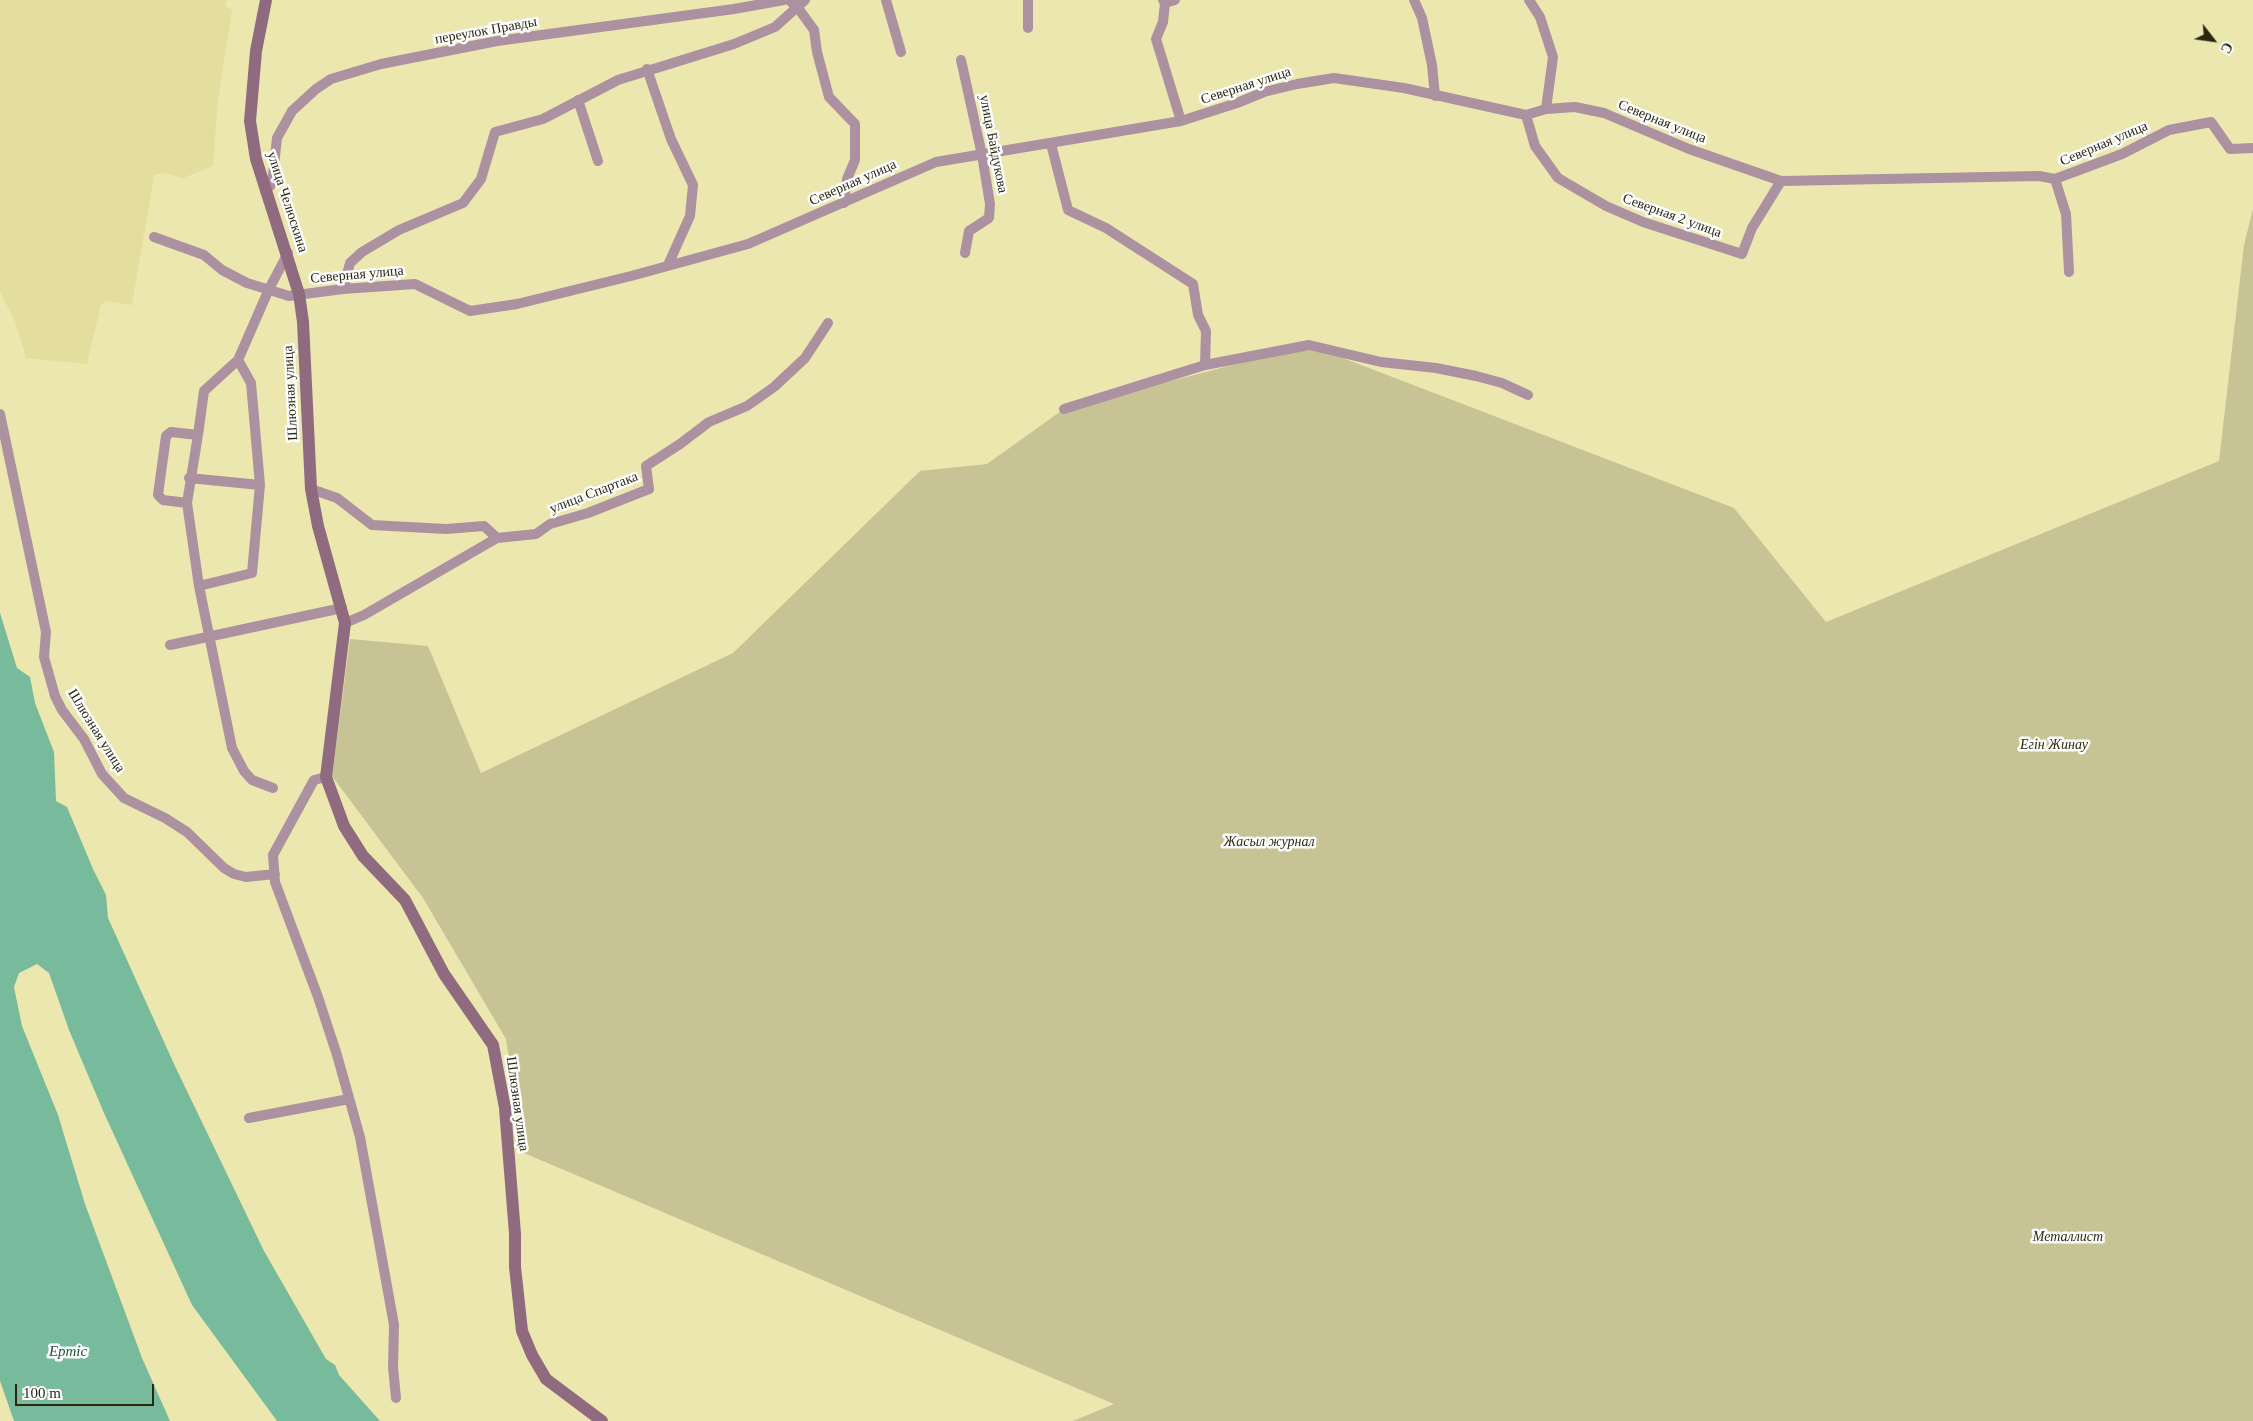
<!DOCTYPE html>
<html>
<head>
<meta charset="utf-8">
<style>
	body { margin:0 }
	#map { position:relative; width:2253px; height:1421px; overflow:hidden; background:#ebe7af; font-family:"Times New Roman",serif }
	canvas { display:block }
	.north { position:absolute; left:2188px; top:15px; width:50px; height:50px; -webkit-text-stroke:4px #fff; paint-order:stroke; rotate:120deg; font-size:14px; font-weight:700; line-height:20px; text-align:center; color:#292711 }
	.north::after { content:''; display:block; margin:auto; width:18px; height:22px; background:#292711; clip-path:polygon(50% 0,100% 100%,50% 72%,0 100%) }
	.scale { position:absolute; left:15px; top:1384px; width:139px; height:22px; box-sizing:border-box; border:2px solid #292711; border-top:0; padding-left:6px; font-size:15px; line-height:18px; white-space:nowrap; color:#292711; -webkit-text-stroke:4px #fff; paint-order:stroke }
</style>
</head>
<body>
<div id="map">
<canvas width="2253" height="1421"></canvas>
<div class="north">С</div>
<div class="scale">100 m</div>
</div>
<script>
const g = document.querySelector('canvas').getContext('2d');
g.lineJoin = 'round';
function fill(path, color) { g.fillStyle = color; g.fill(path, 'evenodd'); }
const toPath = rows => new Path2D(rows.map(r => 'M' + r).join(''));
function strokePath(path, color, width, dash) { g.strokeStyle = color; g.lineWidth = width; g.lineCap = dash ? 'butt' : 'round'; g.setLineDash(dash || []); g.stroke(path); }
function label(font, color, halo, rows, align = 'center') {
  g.font = font + ' "Times New Roman",serif'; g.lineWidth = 5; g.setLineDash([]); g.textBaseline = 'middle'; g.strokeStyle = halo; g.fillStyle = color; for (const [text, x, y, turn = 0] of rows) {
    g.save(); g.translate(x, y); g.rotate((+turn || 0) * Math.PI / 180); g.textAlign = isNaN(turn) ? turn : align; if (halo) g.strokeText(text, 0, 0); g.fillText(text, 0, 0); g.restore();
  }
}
fill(toPath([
	[0,0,227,0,225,6,232,10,218,100,213,166,183,178,164,173,154,175,132,305,105,301,101,305,87,364,26,358,15,321,0,292]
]), '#e3de9e');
fill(toPath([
	[2253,209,2253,1421,1073,1421,1114,1404,524,1153,506,1039,423,898,332,776,350,639,428,646,481,773,733,653,920,471,987,464,1064,409,1309,345,1734,508,1826,622,2219,461,2244,245]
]), '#c7c395');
fill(toPath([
	[0,613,17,668,30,677,35,703,54,752,56,801,67,807,93,869,106,895,108,918,174,1064,264,1251,326,1359,335,1365,339,1375,380,1421,277,1421,192,1305,104,1113,69,1030,49,973,37,964,19,973,14,987,22,1026,58,1115,85,1204,142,1358,170,1421,14,1421,0,1381]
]), '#78ba9c');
strokePath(toPath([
	[789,0,798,8,814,30,817,52,829,97,855,124,855,160,847,179,844,203],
	[886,0,901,52],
	[1028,0,1028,28],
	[1163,0,1165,3,1163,22,1156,39,1181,121],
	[1414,0,1422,18,1432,65,1435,96],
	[1529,0,1540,17,1553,57,1546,109],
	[1165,3,1175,0],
	[961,60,982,155,990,204,989,218,969,231,965,253],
	[647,69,671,139,693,185,690,216,668,265],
	[578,100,598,161],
	[1526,115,1535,146,1558,178,1606,206,1643,222,1742,254,1752,228,1781,181],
	[1051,144,1068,210,1106,228,1193,284,1198,315,1206,331,1205,365],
	[2055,179,2066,214,2069,272],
	[265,191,272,184,277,138,292,111,316,89,331,79,381,64,497,41,734,9,784,0],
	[154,237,204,255,222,270,247,283,289,296,343,289,415,284,470,311,517,304,631,276,748,244,936,162,1181,121,1237,103,1264,92,1297,84,1334,78,1404,88,1526,115,1546,109,1575,107,1604,113,1689,149,1781,181,2039,176,2055,179,2122,154,2169,130,2211,122,2230,149,2253,148],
	[343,289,350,263,362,252,399,230,463,203,481,179,495,132,543,119,618,80,734,44,775,27,805,0],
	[1064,409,1205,365,1309,345,1381,362,1436,368,1476,376,1502,383,1528,395],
	[0,414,46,632,44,657,55,696,62,710,84,739,102,774,124,798,165,818,187,832,224,868,234,874,246,877,275,874],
	[189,478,260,485],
	[311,489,337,498,372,525,446,529,484,526,497,538,536,534,550,524,588,513,649,489,646,466,680,444,709,422,747,406,774,387,805,358,828,323],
	[187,503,198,435],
	[199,586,252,573,260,485,251,383,238,360],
	[345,623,364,615,497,538],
	[170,645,342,608],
	[326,777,314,780,273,855,275,882,318,997,337,1055,360,1137,394,1325,393,1367,396,1398],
	[273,788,252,780,244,771,232,748,199,586,187,503,163,500,158,495,166,436,171,432,198,435,204,391,238,360,269,289,288,253],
	[249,1118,349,1099]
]), '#ac92a1', 10);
strokePath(toPath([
	[266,0,256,51,250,121,256,159,299,294,303,322,311,489,318,526,345,623,326,777,344,826,363,856,405,900,444,974,493,1045,505,1108,515,1234,515,1267,522,1331,532,1355,546,1379,602,1421]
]), '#906b80', 12);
label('14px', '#292711', '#fff', [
	["переулок Правды",486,31,-10],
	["Северная улица",1246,86,-18],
	["Северная улица",1662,122,22],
	["улица Байдукова",993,144,79],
	["Северная улица",2104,144,-23],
	["Северная улица",853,183,-24],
	["улица Челюскина",287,202,72],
	["Северная 2 улица",1672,216,20],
	["Северная улица",357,275,-5],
	["Шлюзная улица",291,393,-93],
	["улица Спартака",594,493,-21],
	["Шлюзная улица",96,731,58],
	["Шлюзная улица",517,1104,82]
]);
label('italic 14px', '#2e2b0f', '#fff', [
	["Егін Жинау",2054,745],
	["Жасыл журнал",1269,842],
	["Металлист",2068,1237]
]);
label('italic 15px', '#20543f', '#fff', [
	["Ертіс",68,1352]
]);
</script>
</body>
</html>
